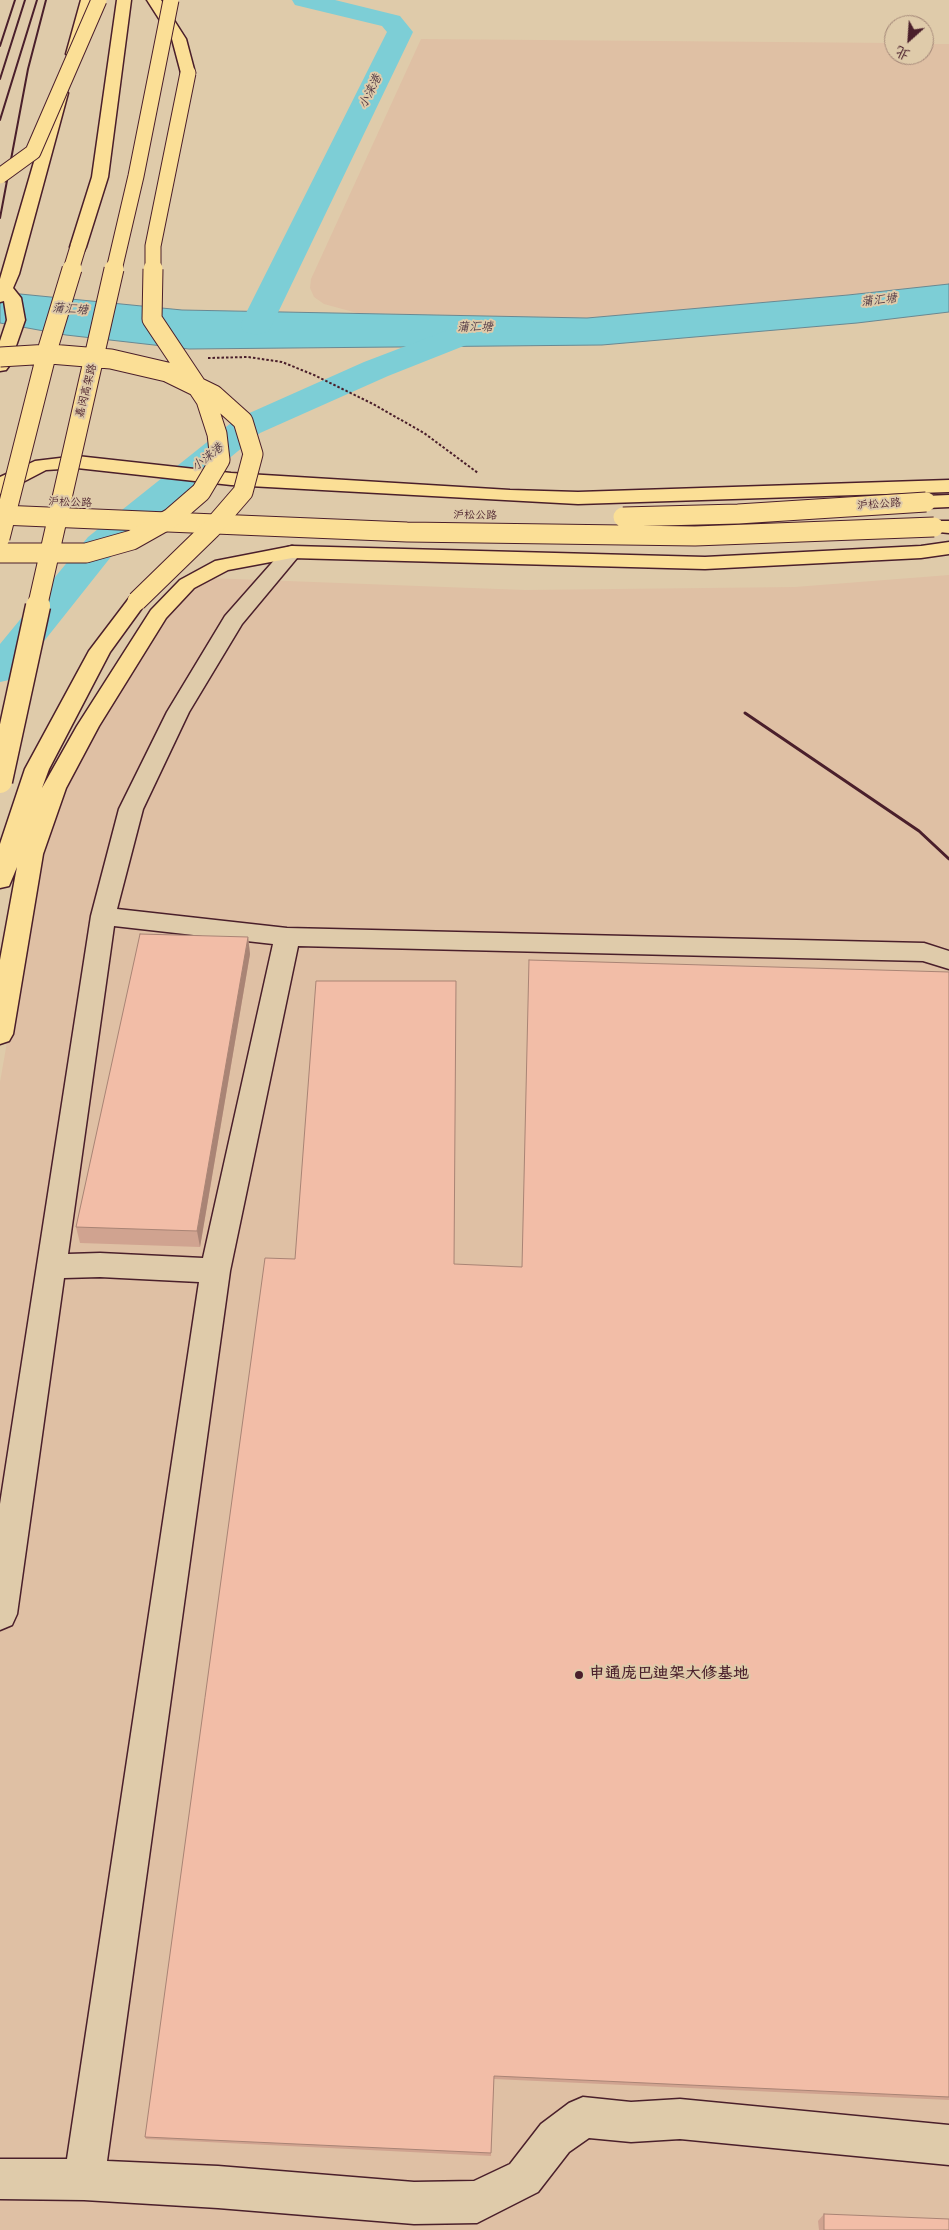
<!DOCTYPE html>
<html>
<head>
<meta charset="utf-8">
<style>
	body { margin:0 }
	#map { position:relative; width:949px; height:2230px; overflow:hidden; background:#dfcbaa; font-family:"Architects Daughter","LXGW WenKai TC",sans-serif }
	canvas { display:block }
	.north { position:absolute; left:884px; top:15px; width:50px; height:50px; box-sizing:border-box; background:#dfcbaa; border:1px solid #a38677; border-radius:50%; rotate:206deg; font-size:14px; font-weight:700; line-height:20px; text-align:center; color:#4a1f2b }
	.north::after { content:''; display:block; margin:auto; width:18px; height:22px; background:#4a1f2b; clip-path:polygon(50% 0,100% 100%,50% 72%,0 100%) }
</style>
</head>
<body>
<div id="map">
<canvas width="949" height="2230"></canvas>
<div class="north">北</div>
</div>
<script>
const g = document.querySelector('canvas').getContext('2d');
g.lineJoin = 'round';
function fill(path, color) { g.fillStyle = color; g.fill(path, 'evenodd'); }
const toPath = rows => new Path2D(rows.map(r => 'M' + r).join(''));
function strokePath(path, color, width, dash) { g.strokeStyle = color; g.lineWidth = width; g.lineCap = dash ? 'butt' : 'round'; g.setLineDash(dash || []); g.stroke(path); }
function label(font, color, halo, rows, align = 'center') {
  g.font = font + ' "Architects Daughter","LXGW WenKai TC",sans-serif'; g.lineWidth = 4; g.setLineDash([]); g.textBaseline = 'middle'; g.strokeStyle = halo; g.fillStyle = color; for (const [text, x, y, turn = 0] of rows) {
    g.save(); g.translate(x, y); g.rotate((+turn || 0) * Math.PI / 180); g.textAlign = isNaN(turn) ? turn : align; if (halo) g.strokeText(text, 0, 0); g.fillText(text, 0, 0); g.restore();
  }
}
fill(toPath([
	[421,39,894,43,894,55,924,55,924,44,949,44,949,284,848,295,587,318,357,313,324,304,314,297,310,288,311,279],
	[949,575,949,2230,0,2230,0,1082,40,854,66,787,181,577,525,590,795,587]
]), '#dfc0a4');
const water = toPath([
	[949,284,949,312,857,323,602,345,189,349,66,335,0,323,0,292,182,310,587,318,848,295,949,284]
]);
fill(water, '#7dced6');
strokePath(water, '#698892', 1);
fill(toPath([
	[292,0,335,0,400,16,413,32,272,325,268,332,256,335,244,332,240,325,387,32,382,26,295,5,292,0],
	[477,319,489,322,493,329,489,336,388,376,260,433,114,553,14,679,0,682,0,644,88,537,236,419,364,362,477,319]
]), '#7dced6');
const minor = toPath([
	[292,546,299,548,302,552,242,624,189,712,143,809,117,909,287,928,924,943,949,951,949,969,923,961,298,946,230,1271,107,2161,218,2166,414,2182,474,2181,510,2164,541,2124,569,2103,583,2097,631,2102,680,2099,949,2125,949,2165,680,2139,631,2142,589,2138,569,2152,538,2192,477,2223,414,2224,218,2208,84,2200,0,2199,0,2159,67,2159,199,1282,100,1277,64,1278,17,1614,12,1625,0,1630,0,1504,91,916,119,809,167,712,225,616,285,548,292,546],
	[114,926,273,944,203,1258,100,1253,68,1254,114,926]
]);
const major = toPath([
	[949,495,949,507,926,508,919,506,916,502,919,498,926,496,949,495],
	[934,521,949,521,949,533,927,531,924,527,927,523,934,521]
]);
const highway = toPath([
	[81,0,95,0,80,54,73,58,66,54,81,0],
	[117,0,131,0,108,177,86,247,84,251,78,252,72,251,70,247,92,177,117,0],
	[147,0,161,0,186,39,195,73,193,76,183,76,181,73,172,39,147,0],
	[61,89,68,93,19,274,13,288,21,298,25,320,9,366,6,370,0,371,0,341,7,320,4,301,0,302,0,279,54,93,61,89],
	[77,456,231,473,510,490,578,492,949,480,949,492,578,504,231,485,77,468,46,470,0,494,0,477,35,461,77,456],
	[949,542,949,554,921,558,705,569,292,558,228,570,194,588,166,618,99,726,66,788,43,854,13,1034,9,1041,0,1044,0,960,17,867,9,886,0,888,0,844,25,769,89,651,130,597,137,595,144,597,147,601,110,652,49,769,42,788,77,726,151,610,180,580,215,561,292,546,705,557,921,546,949,542]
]);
strokePath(minor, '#4a1f2b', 3);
strokePath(major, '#4a1f2b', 3);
strokePath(highway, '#4a1f2b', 3);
strokePath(toPath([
	[208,358,248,357,282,362,314,375,373,404,424,433,478,473]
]), '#4a1f2b', 2, [2.5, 2]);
fill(minor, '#dfcbaa');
fill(major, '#fbdf96');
fill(highway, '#fbdf96');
strokePath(toPath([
	[0,46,15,0],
	[0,79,25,0],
	[0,120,37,0],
	[0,218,28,69,46,0]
]), '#4a1f2b', 2);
strokePath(toPath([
	[745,713,919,831,949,859]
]), '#4a1f2b', 3);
const majorBridge = toPath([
	[0,515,407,532,695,536,934,527],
	[623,517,738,514,926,502]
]);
const highwayBridgeFar2 = toPath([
	[0,176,33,152,99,0],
	[71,270,78,247],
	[114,270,136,176,171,0],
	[153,270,153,246,188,73]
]);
const highwayBridgeFar1 = toPath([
	[0,357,50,354,111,359,167,372,214,395,243,421,253,454,243,492,211,529,137,601],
	[0,538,48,348,72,269],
	[0,553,86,553,132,540,171,518,201,492,220,460,217,434,206,400,152,319,153,269],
	[37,608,114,269]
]);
const highwayBridge = toPath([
	[0,781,38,606]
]);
strokePath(majorBridge, '#4a1f2b', 21, []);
strokePath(highwayBridgeFar2, '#4a1f2b', 17, []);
strokePath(highwayBridgeFar1, '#4a1f2b', 21, []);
strokePath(highwayBridge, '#4a1f2b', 27, []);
strokePath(majorBridge, '#fbdf96', 19);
strokePath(highwayBridgeFar2, '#fbdf96', 15);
strokePath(highwayBridgeFar1, '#fbdf96', 19);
strokePath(highwayBridge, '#fbdf96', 24);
fill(toPath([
	[248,937,250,954,200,1247,80,1243,76,1227],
	[949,972,949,2100,494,2079,491,2156,146,2139,145,2137,522,1267],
	[824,2214,949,2230,819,2230,818,2221]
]), '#d0a390');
fill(toPath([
	[248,937,250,954,200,1247,197,1231]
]), '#a98475');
const building = toPath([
	[140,934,248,937,197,1231,76,1227,140,934],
	[529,960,949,972,949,2097,494,2076,491,2153,145,2137,265,1258,295,1259,316,981,456,981,454,1264,522,1267,529,960],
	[824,2214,949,2219,949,2230,824,2230,824,2214]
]);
fill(building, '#f2bda7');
strokePath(building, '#a98475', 1);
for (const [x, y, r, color] of [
	[579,1675,5,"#4a1f2b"]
]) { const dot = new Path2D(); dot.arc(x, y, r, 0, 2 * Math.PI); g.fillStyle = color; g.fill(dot); strokePath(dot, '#dfcbaa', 2); }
label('11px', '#4a1f2b', '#dfcbaa', [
	["嘉闵高架路",87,391,-76],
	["沪松公路",70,503,2],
	["沪松公路",879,505,-4],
	["沪松公路",475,516,1]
]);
label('italic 12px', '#523945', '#dfcbaa', [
	["小涞港",371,92,-64],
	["蒲汇塘",879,301,-6],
	["蒲汇塘",70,310,5],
	["蒲汇塘",475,328,-1],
	["小涞港",208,458,-39]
]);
label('bold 16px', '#4a1f2b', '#dfcbaa', [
	["申通庞巴迪架大修基地",589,1675]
], 'left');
</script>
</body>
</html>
